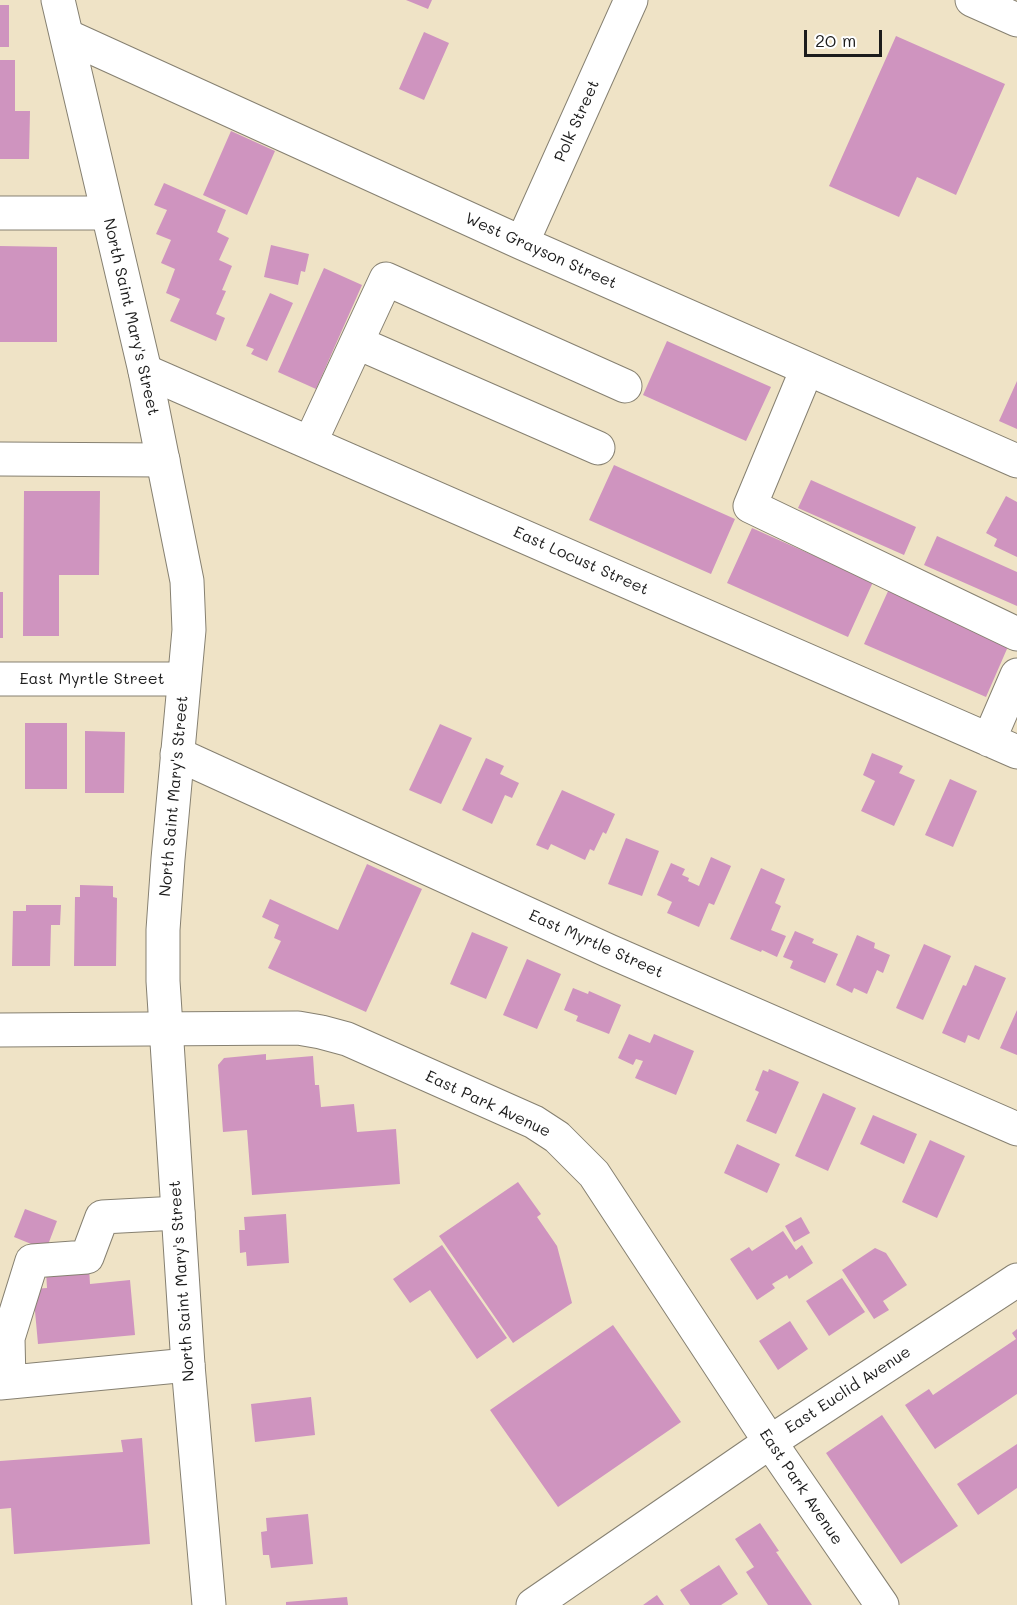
<!DOCTYPE html>
<html>
<head>
<meta charset="utf-8">
<style>
	body { margin:0 }
	#map { position:relative; width:1017px; height:1605px; overflow:hidden; background:#efe3c6; font-family:Mali,sans-serif }
	canvas { display:block }
	.scale { position:absolute; left:804px; top:30px; width:78px; height:27px; box-sizing:border-box; border:3px solid #1c1c1c; border-top:0; padding-left:8px; font-size:18px; line-height:21px; white-space:nowrap; color:#1c1c1c; -webkit-text-stroke:4px #fff; paint-order:stroke }
</style>
</head>
<body>
<div id="map">
<canvas width="1017" height="1605"></canvas>
<div class="scale">20 m</div>
</div>
<script>
const g = document.querySelector('canvas').getContext('2d');
g.lineJoin = 'round';
function fill(path, color) { g.fillStyle = color; g.fill(path, 'evenodd'); }
const toPath = rows => new Path2D(rows.map(r => 'M' + r).join(''));
function strokePath(path, color, width, dash) { g.strokeStyle = color; g.lineWidth = width; g.lineCap = dash ? 'butt' : 'round'; g.setLineDash(dash || []); g.stroke(path); }
function label(font, color, halo, rows, align = 'center') {
  g.font = font + ' Mali,sans-serif'; g.lineWidth = 5; g.setLineDash([]); g.textBaseline = 'middle'; g.strokeStyle = halo; g.fillStyle = color; for (const [text, x, y, turn = 0] of rows) {
    g.save(); g.translate(x, y); g.rotate((+turn || 0) * Math.PI / 180); g.textAlign = isNaN(turn) ? turn : align; if (halo) g.strokeText(text, 0, 0); g.fillText(text, 0, 0); g.restore();
  }
}
fill(toPath([
	[406,0,432,0,428,9],
	[0,5,9,5,9,47,0,47],
	[424,32,449,43,424,100,399,89],
	[896,36,1005,84,956,195,917,177,899,217,829,186],
	[0,60,15,60,15,111,30,111,29,159,0,159],
	[231,131,275,151,247,215,203,195],
	[164,183,226,210,217,232,229,238,219,260,232,266,222,290,226,291,216,314,225,318,216,341,170,321,180,299,166,293,175,269,161,263,171,240,156,234,167,210,154,205],
	[271,245,309,254,305,272,301,271,298,285,264,277],
	[0,246,57,247,57,342,0,342],
	[324,268,362,285,316,389,278,372],
	[270,293,293,303,267,361,251,354,254,349,246,346],
	[667,341,771,387,746,441,643,395],
	[1017,381,1017,429,999,421],
	[614,465,735,519,711,574,589,520],
	[811,480,916,527,904,555,798,508],
	[24,491,100,491,99,575,59,575,59,636,23,636],
	[1006,496,1017,502,1017,557,994,546,997,539,986,533],
	[752,528,873,582,848,637,727,583],
	[937,536,1017,572,1017,606,924,565],
	[889,589,1010,642,986,697,864,644],
	[0,592,3,592,3,638,0,638],
	[25,723,67,723,67,789,25,789],
	[440,724,472,738,441,804,409,790],
	[85,731,125,732,124,793,85,793],
	[872,753,903,766,899,773,915,780,894,826,861,811,875,781,863,775],
	[486,758,504,766,500,774,519,783,512,798,505,795,492,824,462,810],
	[950,779,977,791,953,847,925,835],
	[562,790,615,814,606,834,603,832,594,851,590,849,585,860,551,844,548,850,536,845],
	[626,838,659,851,642,896,608,884],
	[711,857,731,866,714,905,709,903,699,927,667,913,672,902,657,895,671,863,685,869,682,875,689,878,688,881,699,886],
	[367,864,422,889,366,1012,268,968,281,941,274,938,279,925,262,917,270,899,338,930],
	[761,868,785,879,775,903,781,906,771,930,786,936,777,957,762,950,761,952,730,939],
	[80,885,113,886,113,897,117,898,116,966,74,966,75,897,80,897],
	[26,905,61,905,60,925,51,925,50,966,12,966,13,911,26,911],
	[795,931,814,939,812,943,838,954,825,983,790,968,793,961,783,957],
	[472,932,508,947,486,999,450,984],
	[857,935,875,943,874,948,890,955,883,973,877,970,867,994,854,988,852,993,836,985],
	[924,944,951,956,923,1020,896,1008],
	[527,959,561,974,537,1029,503,1015],
	[975,965,1006,978,979,1040,968,1035,965,1043,942,1033,963,985,966,986],
	[573,988,588,994,589,991,621,1005,609,1034,576,1021,578,1016,564,1010],
	[1017,1010,1017,1055,1000,1048],
	[629,1034,650,1043,654,1034,694,1051,676,1095,635,1078,643,1061,636,1059,633,1065,618,1058],
	[266,1054,266,1060,313,1056,315,1085,319,1085,321,1107,354,1104,357,1132,396,1129,400,1184,252,1195,247,1130,223,1132,218,1065,224,1058],
	[769,1069,799,1082,776,1134,746,1121,759,1092,755,1090,763,1070,768,1072],
	[823,1093,856,1108,828,1171,795,1156],
	[873,1115,917,1134,904,1164,860,1144],
	[930,1140,965,1156,937,1218,902,1202],
	[737,1144,780,1164,767,1193,724,1173],
	[518,1182,541,1214,537,1217,557,1246,572,1303,513,1343,439,1236],
	[25,1209,57,1221,46,1250,14,1237],
	[286,1214,289,1263,247,1266,246,1252,240,1253,239,1230,245,1230,244,1217],
	[801,1217,810,1233,794,1242,785,1226],
	[783,1231,796,1250,802,1245,813,1263,789,1279,787,1275,772,1284,775,1288,757,1300,730,1259,749,1247,752,1251],
	[442,1245,507,1338,477,1359,430,1290,410,1303,393,1279],
	[875,1248,886,1253,907,1285,883,1301,889,1310,874,1319,842,1270],
	[89,1267,90,1284,130,1280,135,1335,38,1344,33,1289,47,1288,46,1271],
	[842,1278,865,1312,829,1336,806,1301],
	[790,1321,808,1349,778,1370,759,1341],
	[613,1325,681,1422,558,1507,490,1410],
	[1017,1329,1017,1394,935,1449,905,1405,929,1389,933,1395,1016,1339,1012,1333],
	[311,1397,315,1435,255,1442,251,1404],
	[882,1415,958,1526,901,1564,826,1453],
	[142,1438,150,1544,14,1554,11,1508,0,1509,0,1461,123,1452,121,1440],
	[1017,1444,1017,1488,978,1515,957,1484],
	[308,1514,313,1564,271,1568,269,1555,263,1555,261,1532,267,1531,266,1518],
	[760,1523,779,1551,776,1552,812,1605,768,1605,746,1572,754,1567,735,1539],
	[719,1565,738,1594,721,1605,690,1605,680,1590],
	[657,1595,664,1605,643,1605],
	[347,1597,348,1605,286,1605,286,1602]
]), '#cf94bf');
const minor = toPath([
	[972,0,1017,20],
	[67,36,522,243,1017,461],
	[0,213,107,213],
	[522,243,631,0],
	[358,343,598,448],
	[807,369,750,506,1017,634],
	[145,371,1017,752],
	[310,443,386,279,625,386],
	[0,459,163,460],
	[0,679,184,679],
	[989,740,1017,675],
	[177,754,609,951,1017,1129],
	[0,1030,298,1028,321,1032,347,1039,534,1122,557,1137,594,1174,770,1442,882,1605],
	[9,1382,8,1338,32,1261,87,1257,102,1217,178,1213],
	[0,1383,188,1365],
	[533,1605,770,1442,1017,1280]
]);
const major = toPath([
	[58,0,145,371,187,581,189,630,168,859,163,930,163,981,188,1365,209,1605]
]);
strokePath(minor, '#868071', 35);
strokePath(major, '#868071', 35);
strokePath(minor, '#fff', 33);
strokePath(major, '#fff', 33);
label('16px', '#1c1c1c', '#fff', [
	["Polk Street",577,121,-66],
	["West Grayson Street",541,251,24],
	["North Saint Mary's Street",131,317,77],
	["East Locust Street",581,561,24],
	["East Myrtle Street",92,679],
	["North Saint Mary's Street",174,796,-85],
	["East Myrtle Street",596,944,24],
	["East Park Avenue",488,1104,25],
	["North Saint Mary's Street",182,1281,-94],
	["East Euclid Avenue",848,1390,-33],
	["East Park Avenue",801,1487,56]
]);
</script>
</body>
</html>
